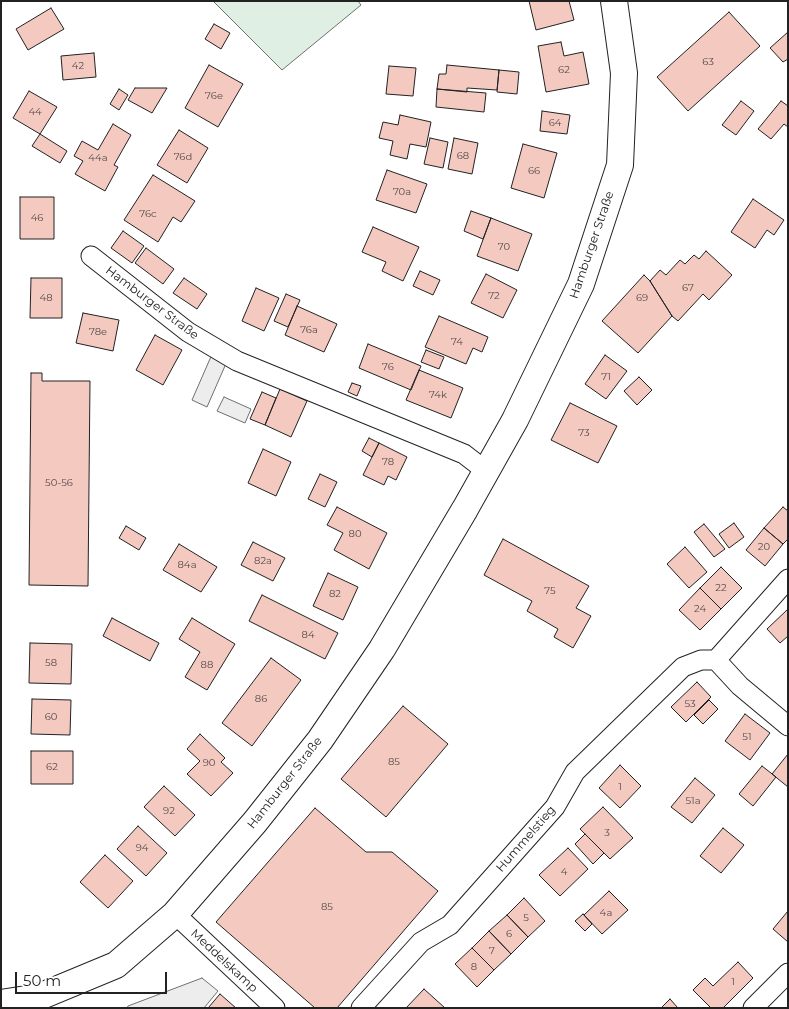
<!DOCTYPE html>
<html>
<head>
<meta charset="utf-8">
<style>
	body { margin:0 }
	#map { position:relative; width:789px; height:1009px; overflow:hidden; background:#fff; font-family:Montserrat,sans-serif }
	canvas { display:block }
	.frame { position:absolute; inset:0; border:2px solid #222; pointer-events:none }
	.scale { position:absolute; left:15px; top:972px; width:152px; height:22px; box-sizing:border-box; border:2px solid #222; border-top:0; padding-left:6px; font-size:15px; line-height:18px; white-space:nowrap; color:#222; -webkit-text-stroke:4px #fff; paint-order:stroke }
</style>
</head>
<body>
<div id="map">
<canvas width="789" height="1009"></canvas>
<div class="frame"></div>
<div class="scale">50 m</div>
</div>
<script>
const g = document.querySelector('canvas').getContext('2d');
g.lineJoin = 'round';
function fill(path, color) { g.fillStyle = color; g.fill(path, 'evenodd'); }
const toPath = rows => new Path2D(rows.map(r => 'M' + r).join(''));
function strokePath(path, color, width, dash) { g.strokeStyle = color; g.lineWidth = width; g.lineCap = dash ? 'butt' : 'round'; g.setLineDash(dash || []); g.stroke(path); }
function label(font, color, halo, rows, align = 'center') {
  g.font = font + ' Montserrat,sans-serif'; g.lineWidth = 4; g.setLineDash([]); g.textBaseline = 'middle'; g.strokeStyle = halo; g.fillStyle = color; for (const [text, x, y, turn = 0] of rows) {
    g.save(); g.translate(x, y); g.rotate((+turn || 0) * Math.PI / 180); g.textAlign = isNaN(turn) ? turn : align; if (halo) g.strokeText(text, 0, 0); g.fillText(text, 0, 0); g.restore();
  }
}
const green = toPath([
	[213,1,358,1,361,5,282,70,213,1]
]);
fill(green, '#e0efe3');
strokePath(green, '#6f6f6f', 1);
const parking = toPath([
	[213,352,228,359,207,407,192,400,213,352],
	[224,397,251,409,245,423,217,411,224,397],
	[202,978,218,991,204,1008,127,1008,128,1006,202,978]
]);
fill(parking, '#ededed');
strokePath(parking, '#6f6f6f', 1);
const building = toPath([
	[529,1,569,1,574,20,536,30,529,1],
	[51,8,64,29,28,50,16,29,51,8],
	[729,12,760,46,688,111,657,77,729,12],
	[214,24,230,33,221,49,205,39,214,24],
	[788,32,788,59,783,62,770,48,788,32],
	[561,42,564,56,583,52,589,84,546,92,538,46,561,42],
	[94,53,96,77,63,80,61,56,94,53],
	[209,65,243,84,218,127,185,108,209,65],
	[447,65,499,70,497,90,467,88,467,92,437,89,439,74,446,74,447,65],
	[389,66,416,68,413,96,386,94,389,66],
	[499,70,519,72,517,94,497,92,499,70],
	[135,88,167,88,152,113,128,100,135,88],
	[119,89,128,95,119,110,110,104,119,89],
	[437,89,486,93,484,112,436,107,437,89],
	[29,91,57,107,40,134,13,118,29,91],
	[741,101,754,111,736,135,722,125,741,101],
	[781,101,788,106,788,127,784,124,771,139,758,129,781,101],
	[542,111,570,115,567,134,540,131,542,111],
	[400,115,431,122,426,147,410,144,407,159,390,155,393,141,379,138,383,122,398,125,400,115],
	[113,124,131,135,114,165,118,167,105,191,75,174,83,161,74,156,82,141,98,150,113,124],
	[179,130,208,148,187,183,157,165,179,130],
	[40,134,67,151,60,163,32,146,40,134],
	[430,138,448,142,443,168,424,164,430,138],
	[454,138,478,143,472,174,448,169,454,138],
	[523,144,557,153,544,198,511,188,523,144],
	[387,170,427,184,416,213,376,200,387,170],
	[153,175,195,201,181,222,173,217,158,242,124,220,153,175],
	[20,197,54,197,54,239,20,239,20,197],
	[753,199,784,220,774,235,767,230,755,248,731,232,753,199],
	[471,211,491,218,483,239,464,231,471,211],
	[491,218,532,234,518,271,477,256,491,218],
	[373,227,419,247,403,281,382,271,386,262,362,252,373,227],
	[123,231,144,246,132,263,111,248,123,231],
	[146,248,174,269,163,284,135,263,146,248],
	[706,251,732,275,709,300,703,294,678,321,672,316,650,281,660,270,666,275,680,260,685,264,694,255,699,259,706,251],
	[420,271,440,280,433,295,413,286,420,271],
	[486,274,517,290,503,318,471,303,486,274],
	[644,275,650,281,672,316,638,353,602,321,644,275],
	[31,278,62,278,62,318,30,318,31,278],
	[184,278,207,294,197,309,173,293,184,278],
	[256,288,279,298,264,331,242,321,256,288],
	[286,294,300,300,288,327,274,321,286,294],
	[297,306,337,324,324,352,285,335,297,306],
	[83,313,119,320,113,351,76,343,83,313],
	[439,316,488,337,482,352,473,348,466,364,425,347,439,316],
	[155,335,182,350,163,385,136,370,155,335],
	[368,344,421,366,411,390,359,368,368,344],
	[426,350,444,357,439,369,421,362,426,350],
	[605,355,627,371,606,399,585,384,605,355],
	[419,370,463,388,451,418,406,400,419,370],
	[31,373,42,373,42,381,90,381,88,586,29,585,31,373],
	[639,377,652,390,637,405,624,391,639,377],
	[352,383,361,386,357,396,348,392,352,383],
	[280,389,307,401,291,437,265,425,280,389],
	[262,392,276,398,265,425,250,419,262,392],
	[570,403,617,426,598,463,551,440,570,403],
	[369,438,379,443,372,457,362,451,369,438],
	[379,443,407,457,396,480,388,476,384,485,363,475,379,443],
	[263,449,291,462,276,496,248,483,263,449],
	[320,474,337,482,325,507,308,499,320,474],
	[337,507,387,533,369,569,334,550,343,533,327,525,337,507],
	[783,507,788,511,788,539,783,544,764,528,783,507],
	[734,523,744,537,729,548,719,534,734,523],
	[704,524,725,549,714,557,694,532,704,524],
	[126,526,146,538,139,550,119,538,126,526],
	[764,528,783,544,765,566,746,550,764,528],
	[503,539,589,586,576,608,591,616,573,648,554,637,558,629,527,611,532,601,484,575,503,539],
	[253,542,285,558,273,581,241,565,253,542],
	[179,544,217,567,201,592,163,570,179,544],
	[685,547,707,572,689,588,667,564,685,547],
	[721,567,742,588,721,609,700,588,721,567],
	[328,573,358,587,343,620,313,606,328,573],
	[700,588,721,609,700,630,679,610,700,588],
	[262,595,338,633,325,659,249,621,262,595],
	[788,609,788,636,780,643,767,629,788,609],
	[112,618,159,643,150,661,103,636,112,618],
	[192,618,235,644,207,690,185,677,200,652,179,639,192,618],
	[30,643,72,644,71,684,29,683,30,643],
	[271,658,301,680,252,746,222,723,271,658],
	[697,682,711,697,686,722,671,707,697,682],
	[32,699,71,700,70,735,31,734,32,699],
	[709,700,718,709,703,724,694,715,709,700],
	[403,706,448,744,386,817,341,779,403,706],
	[745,714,770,733,750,760,725,741,745,714],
	[200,734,225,758,221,762,233,773,211,796,187,774,200,761,187,749,200,734],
	[31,751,73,751,73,784,31,784,31,751],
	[788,754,788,787,772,774,788,754],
	[620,765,641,786,620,808,599,788,620,765],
	[762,766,776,777,753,806,739,794,762,766],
	[695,778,715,795,692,823,671,807,695,778],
	[164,786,195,815,175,836,144,807,164,786],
	[603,807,633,838,610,859,580,829,603,807],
	[315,808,366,852,392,852,438,891,337,1008,315,1008,216,922,315,808],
	[138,826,167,853,146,876,117,849,138,826],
	[723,828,744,845,721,873,700,856,723,828],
	[585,834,604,853,593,864,575,844,585,834],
	[568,848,588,869,560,896,539,875,568,848],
	[105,855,133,881,108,908,80,882,105,855],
	[609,891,628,910,602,934,584,915,609,891],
	[524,898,545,921,528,937,507,915,524,898],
	[788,911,788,942,773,929,788,911],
	[583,914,592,924,585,931,575,921,583,914],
	[507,915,528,937,511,954,489,931,507,915],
	[489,931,511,954,494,970,472,948,489,931],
	[472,948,494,970,477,987,455,964,472,948],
	[738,962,753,978,723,1008,711,1008,693,990,705,978,713,986,738,962],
	[424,989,445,1008,406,1008,424,989],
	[220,994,236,1008,208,1008,220,994],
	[670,999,678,1008,661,1008,670,999]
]);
fill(building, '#f3c9c0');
strokePath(building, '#222', 1);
const street = toPath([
	[91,256,188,332,237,361,464,454,486,471],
	[716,660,788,579],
	[716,660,740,686,788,726],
	[175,914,275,1008],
	[361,1008,421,942,450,925,555,807,575,772,683,667,701,660,716,660],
	[753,1008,788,973]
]);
const secondary = toPath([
	[1,1003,39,997,116,965,175,914,255,822,320,740,382,649,465,509,515,420,581,284,620,165,624,73,614,1]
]);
strokePath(street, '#222', 21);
strokePath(secondary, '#222', 28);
strokePath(street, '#fff', 19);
strokePath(secondary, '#fff', 26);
label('10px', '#564c4a', null, [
	["63",708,62],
	["42",78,66],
	["62",564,70],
	["76e",214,96],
	["44",35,112],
	["64",555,123],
	["68",463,156],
	["76d",183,157],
	["44a",98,158],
	["66",534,171],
	["70a",402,192],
	["76c",148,214],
	["46",37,218],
	["70",504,247],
	["67",688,288],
	["72",494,296],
	["48",46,298],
	["69",642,298],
	["76a",309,330],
	["78e",98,332],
	["74",457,342],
	["76",388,367],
	["71",606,377],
	["74k",438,395],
	["73",584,433],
	["78",388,462],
	["50-56",59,483],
	["80",355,534],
	["20",764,547],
	["82a",263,561],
	["84a",187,565],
	["22",721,588],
	["75",550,591],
	["82",335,594],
	["24",700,609],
	["84",308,635],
	["58",51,663],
	["88",207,665],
	["86",261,699],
	["53",690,704],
	["60",51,717],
	["51",747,737],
	["85",394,762],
	["90",209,763],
	["62",52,767],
	["1",620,787],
	["51a",693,801],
	["92",169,811],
	["3",607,833],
	["94",142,848],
	["4",564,872],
	["85",327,907],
	["4a",606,913],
	["5",526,918],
	["6",509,934],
	["7",492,951],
	["8",474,967],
	["1",733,982]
]);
label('12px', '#222', '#fff', [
	["Hamburger Straße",592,245,-71],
	["Hamburger Straße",152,303,37],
	["Hamburger Straße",285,783,-52],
	["Hummelstieg",526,839,-49],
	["Meddelskamp",224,961,43]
]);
</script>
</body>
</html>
